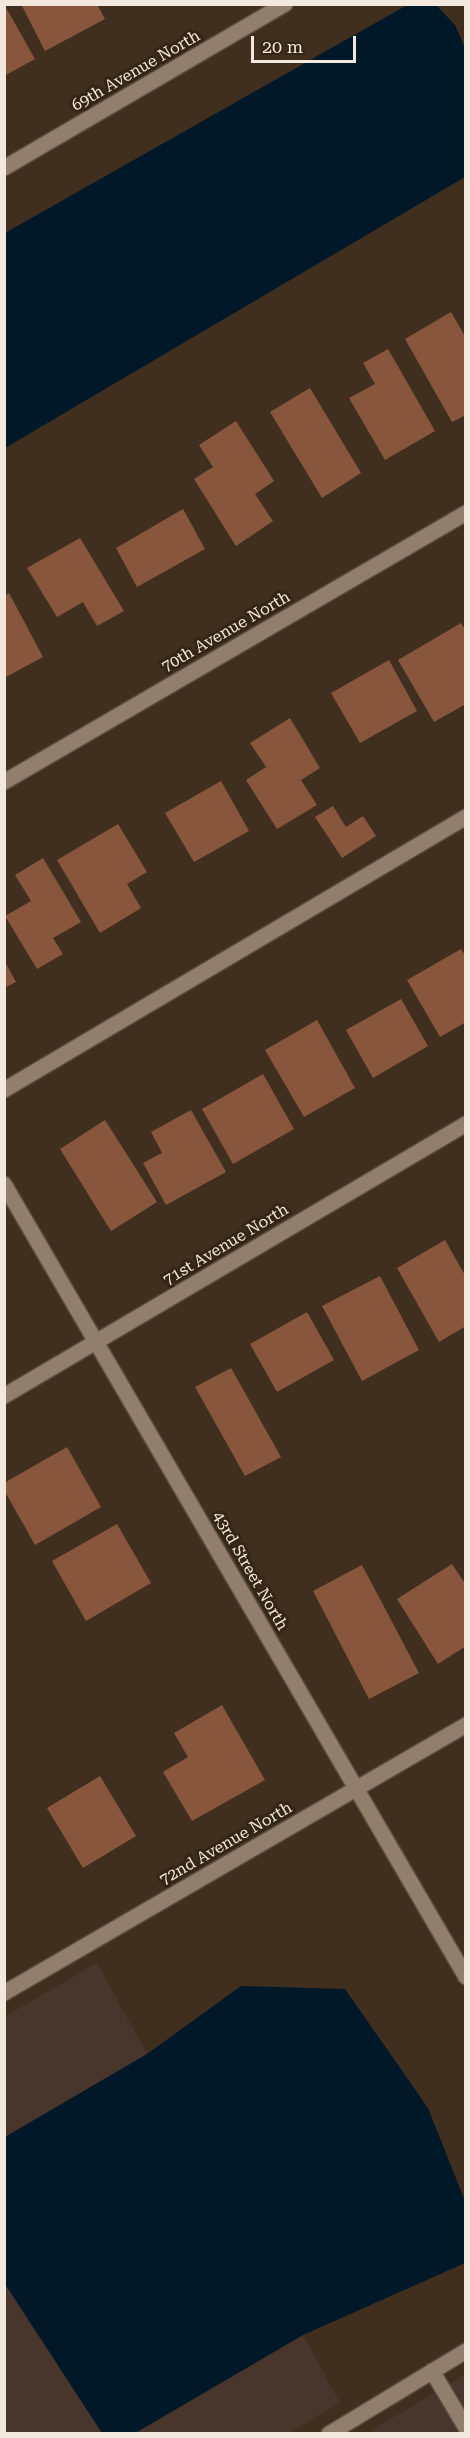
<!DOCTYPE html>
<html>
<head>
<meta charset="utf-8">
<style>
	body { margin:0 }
	#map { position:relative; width:470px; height:2438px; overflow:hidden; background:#402f1f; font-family:"Roboto Serif",serif }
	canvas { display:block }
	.frame { position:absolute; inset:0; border:6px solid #f2e8dd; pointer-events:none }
	.scale { position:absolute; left:251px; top:36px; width:105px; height:27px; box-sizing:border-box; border:3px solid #f2e8dd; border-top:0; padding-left:8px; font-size:18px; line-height:21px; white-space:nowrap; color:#f2e8dd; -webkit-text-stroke:4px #352515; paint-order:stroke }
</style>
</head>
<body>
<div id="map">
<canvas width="470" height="2438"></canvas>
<div class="frame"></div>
<div class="scale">20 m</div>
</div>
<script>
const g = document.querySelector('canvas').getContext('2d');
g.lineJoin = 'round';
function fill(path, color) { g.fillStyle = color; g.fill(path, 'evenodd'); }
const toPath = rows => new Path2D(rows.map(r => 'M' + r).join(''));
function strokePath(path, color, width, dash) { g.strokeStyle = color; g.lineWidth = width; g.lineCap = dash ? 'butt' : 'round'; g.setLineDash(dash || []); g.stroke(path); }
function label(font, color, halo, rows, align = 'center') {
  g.font = font + ' "Roboto Serif",serif'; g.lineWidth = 6; g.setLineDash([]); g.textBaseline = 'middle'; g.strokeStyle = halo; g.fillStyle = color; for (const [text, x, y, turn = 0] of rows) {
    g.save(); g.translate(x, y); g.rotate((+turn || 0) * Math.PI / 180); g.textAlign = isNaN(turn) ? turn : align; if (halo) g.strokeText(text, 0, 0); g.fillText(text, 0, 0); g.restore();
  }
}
fill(toPath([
	[97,1963,147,2054,5,2137,4,2017],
	[5,2284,102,2433,5,2433],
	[303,2335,340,2403,289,2433,135,2434],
	[465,2375,465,2433,367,2433]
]), '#48362d');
fill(toPath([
	[409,4,436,5,455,25,465,48,465,177,5,448,5,233],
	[241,1986,345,1989,428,2108,465,2201,465,2263,303,2335,135,2433,102,2433,5,2284,5,2137,147,2054]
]), '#011829');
fill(toPath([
	[4,4,35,59,4,76],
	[21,4,97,4,105,19,45,51],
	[451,312,466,338,466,415,452,422,405,339],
	[388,349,435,431,385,460,349,398,375,384,363,363],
	[310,388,361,473,322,498,270,412],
	[236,421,274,481,255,494,273,521,236,546,194,479,213,467,199,445],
	[183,509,205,549,137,587,116,548],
	[80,538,124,611,97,626,83,602,57,617,27,568],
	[9,593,43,657,4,678,4,596],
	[461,623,466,631,466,704,434,722,398,660],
	[389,660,417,711,360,743,331,693],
	[290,718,320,768,301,780,317,805,277,829,246,780,266,767,250,743],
	[221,781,249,831,194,862,165,813],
	[333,806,346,827,363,816,376,836,342,858,315,817],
	[118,824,147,872,127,884,141,908,100,933,57,860],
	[43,858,81,922,53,938,63,954,37,969,5,916,31,901,15,875],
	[461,949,466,957,466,1022,440,1037,407,980],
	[4,960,16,982,4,988],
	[401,999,428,1046,373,1078,346,1030],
	[317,1020,355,1088,304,1117,265,1050],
	[263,1074,294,1129,233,1164,202,1109],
	[191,1110,226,1172,166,1205,143,1163,162,1153,151,1132],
	[105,1120,157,1202,111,1231,60,1149],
	[445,1240,466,1277,466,1326,439,1342,397,1268],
	[380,1276,419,1350,362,1381,322,1306],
	[307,1312,334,1360,277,1392,250,1344],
	[231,1368,281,1457,245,1476,195,1387],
	[67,1447,101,1507,35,1545,4,1490,4,1483],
	[117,1524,151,1583,86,1621,52,1561],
	[452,1564,466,1585,466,1646,438,1664,397,1599],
	[362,1565,419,1673,369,1699,313,1591],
	[222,1705,265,1780,192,1821,163,1772,188,1757,174,1733],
	[100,1776,136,1836,83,1868,47,1808]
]), '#88563c');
const minor = toPath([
	[4,168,285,4],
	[4,782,466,513],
	[4,1090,466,817],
	[4,1184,466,1977],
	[4,1396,466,1124],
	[4,1993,466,1725],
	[432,2371,466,2428],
	[329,2434,466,2351]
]);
strokePath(minor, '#5b4d3f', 18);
strokePath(minor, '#927e6c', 15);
label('16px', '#f2e8dd', '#352515', [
	["69th Avenue North",136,71,-30],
	["70th Avenue North",226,632,-30],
	["71st Avenue North",226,1245,-31],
	["43rd Street North",250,1571,60],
	["72nd Avenue North",226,1844,-30]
]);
</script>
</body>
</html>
